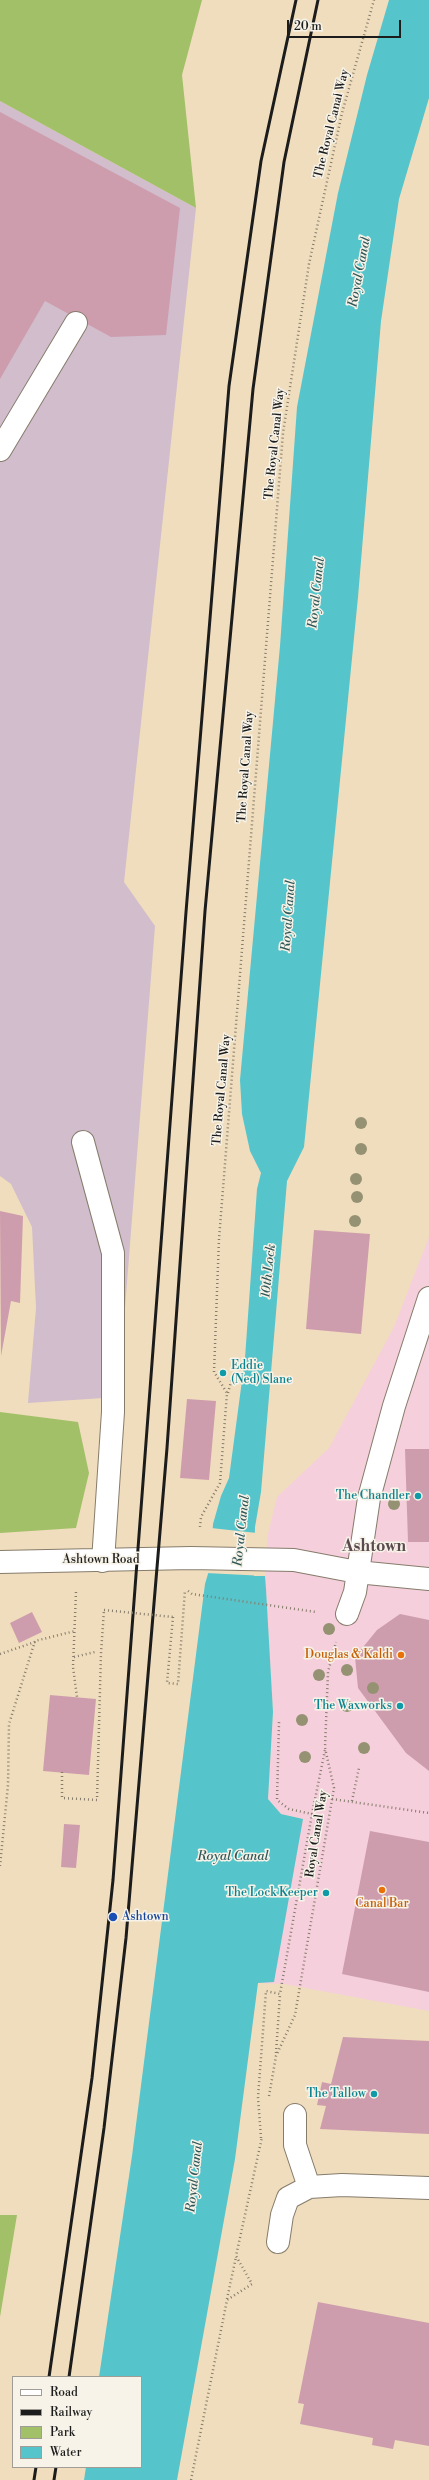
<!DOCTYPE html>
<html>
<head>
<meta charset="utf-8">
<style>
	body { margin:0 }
	#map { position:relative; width:429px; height:2480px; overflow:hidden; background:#f0ddbd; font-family:"Libre Bodoni",serif }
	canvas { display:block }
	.legend { position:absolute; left:12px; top:2376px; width:130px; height:92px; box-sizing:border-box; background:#f7f3e8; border:1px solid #9f9d96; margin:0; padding:5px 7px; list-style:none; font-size:12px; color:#1c1c1c }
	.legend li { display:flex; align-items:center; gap:8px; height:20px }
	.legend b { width:20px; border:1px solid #9f9d96 }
	.scale { position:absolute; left:287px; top:20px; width:114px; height:18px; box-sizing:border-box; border:2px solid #1c1c1c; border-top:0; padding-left:5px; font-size:12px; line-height:14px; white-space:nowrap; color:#1c1c1c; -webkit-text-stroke:3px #f7f3e8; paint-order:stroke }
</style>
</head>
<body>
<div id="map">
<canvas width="429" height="2480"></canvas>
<ul class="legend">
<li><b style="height:5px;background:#fff"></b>Road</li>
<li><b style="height:5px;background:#1c1c1c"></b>Railway</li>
<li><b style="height:11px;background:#a1c068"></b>Park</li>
<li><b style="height:11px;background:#56c4cb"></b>Water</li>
</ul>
<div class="scale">20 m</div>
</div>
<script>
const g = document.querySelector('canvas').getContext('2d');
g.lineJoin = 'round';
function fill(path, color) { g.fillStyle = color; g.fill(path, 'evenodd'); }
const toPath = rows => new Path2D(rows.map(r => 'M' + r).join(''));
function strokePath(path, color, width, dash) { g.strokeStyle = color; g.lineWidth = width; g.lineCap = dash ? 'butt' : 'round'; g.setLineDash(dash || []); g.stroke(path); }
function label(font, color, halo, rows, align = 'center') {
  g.font = font + ' "Libre Bodoni",serif'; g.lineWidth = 3; g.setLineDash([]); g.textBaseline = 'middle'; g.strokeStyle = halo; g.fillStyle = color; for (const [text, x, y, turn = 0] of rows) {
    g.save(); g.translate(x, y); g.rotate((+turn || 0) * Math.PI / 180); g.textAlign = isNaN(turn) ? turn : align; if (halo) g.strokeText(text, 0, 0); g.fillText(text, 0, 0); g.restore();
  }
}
fill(toPath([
	[429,1237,429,2011,284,1984,258,1983,303,1819,281,1814,268,1799,273,1712,265,1576,268,1534,277,1497,329,1448,394,1327]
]), '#f5cfdb');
fill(toPath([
	[0,101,196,208,124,882,155,926,118,1397,28,1403,36,1308,32,1227,11,1184,0,1176]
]), '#d1bdcc');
fill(toPath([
	[0,0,202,0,182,75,196,208,0,101],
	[0,1412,78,1422,89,1473,76,1528,0,1533],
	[0,2215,17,2215,0,2317]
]), '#a1c068');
fill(toPath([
	[389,0,429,0,429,98,399,199,381,321,358,597,304,1147,287,1181,261,1492,255,1527,254,1576,265,1576,266,1589,273,1712,268,1799,281,1814,303,1819,274,1982,258,1983,235,2159,177,2480,84,2480,86,2467,141,2467,141,2377,99,2377,132,2156,205,1584,210,1567,213,1524,221,1496,229,1478,245,1358,257,1189,261,1173,250,1151,242,1114,240,1080,280,646,297,407,338,193,367,75]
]), '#56c4cb');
fill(toPath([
	[211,1528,257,1533,256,1574,265,1574,265,1576,206,1573]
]), '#f0ddbd');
fill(toPath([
	[0,112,180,208,166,335,111,337,45,301,0,379],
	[0,1211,23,1216,20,1303,11,1301,1,1356],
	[314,1230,370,1234,361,1334,306,1329],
	[187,1399,216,1401,209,1480,180,1478],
	[405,1449,429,1449,429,1542,408,1542],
	[32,1612,42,1632,19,1643,10,1623],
	[400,1614,429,1620,429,1771,406,1753,358,1688,355,1657,377,1630],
	[50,1695,96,1699,89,1775,43,1771],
	[64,1824,80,1825,76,1868,61,1867],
	[370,1831,429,1842,429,1992,342,1974],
	[343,2037,429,2041,429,2134,320,2129,326,2106,317,2105,322,2082,331,2084],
	[318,2302,429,2323,429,2446,395,2440,393,2449,372,2445,373,2438,300,2424,304,2404,298,2403]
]), '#ce9dad');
const minor = toPath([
	[0,450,76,323],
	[83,1142,113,1253,113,1412,103,1561],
	[0,1562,191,1558,294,1560,357,1572,429,1579],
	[347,1614,355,1592,369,1498,394,1406,429,1298],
	[295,2115,295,2145,309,2187],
	[278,2242,282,2215,288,2198,309,2187,342,2185,429,2188]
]);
strokePath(minor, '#867c6c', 24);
strokePath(toPath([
	[228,1393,233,1374],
	[200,1527,201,1517,220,1483,227,1393,214,1372,219,1239,283,433,309,264,342,113,374,0],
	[188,1591,192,1594,316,1612],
	[76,1592,73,1667,77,1697],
	[173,1617,167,1683,178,1684,185,1590],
	[0,1654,35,1642],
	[74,1657,95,1652],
	[62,1772,62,1798,97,1800,101,1653,104,1610],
	[332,1799,429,1813],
	[352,1801,359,1768],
	[312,1814,325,1750],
	[0,1866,8,1785,9,1724,35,1641,75,1631],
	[276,2053,280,1994],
	[269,2096,276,2056,295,2015,334,1788,325,1748,328,1672,336,1642],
	[261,2138,258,2097,266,1991,280,1994,312,1814,289,1809,277,1800,279,1722],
	[227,2299,236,2257],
	[191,2480,227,2300,252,2284,236,2256,262,2137]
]), '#867c6c', 2.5, [1, 3]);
strokePath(minor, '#fff', 22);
strokePath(toPath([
	[49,2377,92,2078,113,1880,186,912,229,386,261,161,296,0],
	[69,2377,104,2128,126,1938,167,1448,205,911,253,389,284,162,318,0],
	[34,2480,36,2467],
	[54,2480,56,2467]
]), '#1c1c1c', 3);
strokePath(toPath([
	[104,1610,173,1617]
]), '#867c6c', 2.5, [1, 3]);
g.fillStyle = '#959273';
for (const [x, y] of [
	[361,1123],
	[361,1149],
	[356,1179],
	[357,1197],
	[355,1221],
	[394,1504],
	[329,1629],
	[347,1670],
	[319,1675],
	[373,1688],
	[347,1706],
	[302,1720],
	[364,1748],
	[305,1757]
]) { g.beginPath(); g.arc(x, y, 6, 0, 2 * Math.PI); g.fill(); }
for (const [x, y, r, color] of [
	[223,1373,4,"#0f9aa8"],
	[418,1496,4,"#0f9aa8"],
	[401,1655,4,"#e8710a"],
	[400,1706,4,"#0f9aa8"],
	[382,1890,4,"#e8710a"],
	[326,1893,4,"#0f9aa8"],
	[113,1917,5,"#1a4fb4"],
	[374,2094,4,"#0f9aa8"]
]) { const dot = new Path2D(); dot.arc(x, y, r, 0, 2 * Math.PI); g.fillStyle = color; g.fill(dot); strokePath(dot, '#f7f3e8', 1.5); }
label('12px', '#1c1c1c', '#f7f3e8', [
	["The Royal Canal Way",332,124,-76],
	["The Royal Canal Way",275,444,-84],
	["The Royal Canal Way",246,767,-86],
	["The Royal Canal Way",222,1090,-85],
	["Ashtown Road",101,1560],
	["Royal Canal Way",317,1834,-81]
]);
label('12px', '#0d838f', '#f7f3e8', [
	["Eddie",231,1366,"left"],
	["(Ned) Slane",231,1380,"left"],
	["The Chandler",410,1496],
	["The Waxworks",392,1706],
	["The Lock Keeper",318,1893],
	["The Tallow",366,2094]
], 'right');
label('12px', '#c56008', '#f7f3e8', [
	["Douglas & Kaldi",393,1655],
	["Canal Bar",382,1904,"center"]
], 'right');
label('12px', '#164399', '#f7f3e8', [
	["Ashtown",122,1917]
], 'left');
label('italic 13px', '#305759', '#f7f3e8', [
	["Royal Canal",360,272,-79],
	["Royal Canal",317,593,-84],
	["Royal Canal",289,916,-86],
	["10th Lock",269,1271,-84],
	["Royal Canal",242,1531,-84],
	["Royal Canal",233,1857],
	["Royal Canal",195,2177,-84]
]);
label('bold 16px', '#5a494f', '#f7f3e8', [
	["Ashtown",374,1547]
]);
</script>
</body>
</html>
